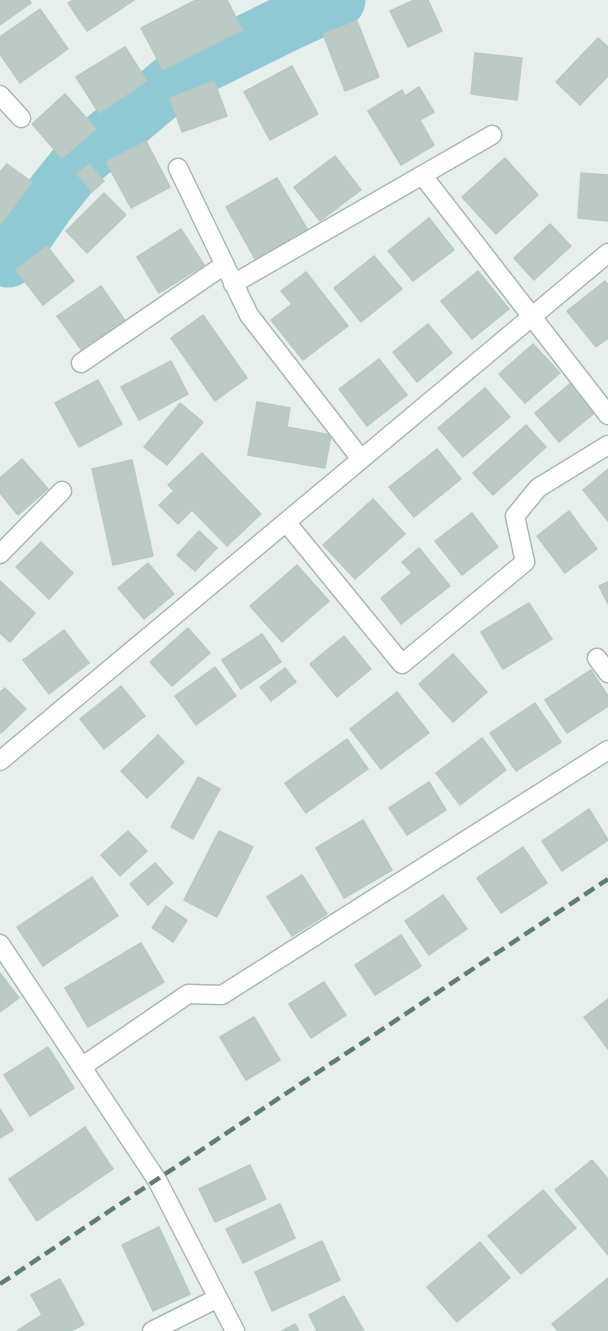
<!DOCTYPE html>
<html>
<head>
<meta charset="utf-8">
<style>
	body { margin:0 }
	canvas { display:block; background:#e6efeb }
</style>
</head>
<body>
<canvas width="608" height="1331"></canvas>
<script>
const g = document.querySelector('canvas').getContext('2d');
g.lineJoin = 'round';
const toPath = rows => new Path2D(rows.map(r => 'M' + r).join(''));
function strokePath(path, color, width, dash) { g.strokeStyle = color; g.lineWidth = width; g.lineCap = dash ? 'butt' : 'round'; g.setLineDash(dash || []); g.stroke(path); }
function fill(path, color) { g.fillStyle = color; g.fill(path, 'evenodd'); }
strokePath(toPath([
	[0,257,8,259,46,204,83,158,180,76,289,22,337,0]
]), '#8ec9d4', 57);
const building = toPath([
	[0,0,29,0,31,3,0,25,0,0],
	[73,0,134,0,87,31,68,3,73,0],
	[196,0,227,0,242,30,163,70,141,28,196,0],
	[414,0,428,0,442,31,408,47,390,11,414,0],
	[40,9,68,49,20,83,0,54,0,37,40,9],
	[357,21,379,77,345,91,323,34,357,21],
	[598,38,608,47,608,76,580,105,556,82,598,38],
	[125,47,147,81,99,113,76,77,125,47],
	[475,53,522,58,517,100,471,94,475,53],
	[292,66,318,114,270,140,244,92,292,66],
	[214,81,227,116,182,132,170,98,214,81],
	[419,87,434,112,420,120,434,145,401,165,368,111,402,90,405,96,419,87],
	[65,94,96,129,62,158,32,124,65,94],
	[146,141,170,187,131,208,106,162,146,141],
	[335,156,361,190,320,221,294,187,335,156],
	[505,158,538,195,496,234,462,197,505,158],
	[7,164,32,182,0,225,0,172,7,164],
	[89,164,104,181,92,192,77,174,89,164],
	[581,173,608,175,608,221,578,218,581,173],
	[277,178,307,229,255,259,226,207,277,178],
	[104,193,126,215,87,253,66,231,104,193],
	[429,218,454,250,413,281,388,251,429,218],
	[550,224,571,246,534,280,514,258,550,224],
	[181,229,204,265,159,293,137,257,181,229],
	[47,246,74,281,43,305,16,270,47,246],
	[374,256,402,289,361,322,334,288,374,256],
	[478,271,509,309,472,339,441,301,478,271],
	[306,272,348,326,303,360,271,320,292,304,281,291,306,272],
	[605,281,608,285,608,338,596,347,567,311,605,281],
	[101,286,126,322,83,352,57,316,101,286],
	[203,315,247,378,215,401,171,338,203,315],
	[428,324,452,353,417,382,393,352,428,324],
	[533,344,560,373,525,403,499,374,533,344],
	[379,359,407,395,367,426,339,389,379,359],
	[171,361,188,394,139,420,121,387,171,361],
	[98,380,122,424,79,447,55,403,98,380],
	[572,382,597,411,559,442,535,413,572,382],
	[485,388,510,417,463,457,438,428,485,388],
	[257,402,290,408,287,427,331,435,325,468,248,455,257,402],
	[180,403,203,422,167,465,144,447,180,403],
	[526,425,546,447,493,495,473,473,526,425],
	[437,449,461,479,414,517,389,487,437,449],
	[202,453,261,514,227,546,192,510,178,524,159,505,174,491,168,485,202,453],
	[22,459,48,489,18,515,0,493,0,478,22,459],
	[132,460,153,556,113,565,92,469,132,460],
	[608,469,608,521,583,490,608,469],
	[373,499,405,534,355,579,323,545,373,499],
	[569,511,597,549,565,573,537,536,569,511],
	[472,513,498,547,462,575,435,541,472,513],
	[199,531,217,548,195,571,177,555,199,531],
	[41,542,73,573,49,599,16,567,41,542],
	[419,548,450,586,401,624,381,598,412,573,402,562,419,548],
	[148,563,174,594,144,619,118,588,148,563],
	[297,565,329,601,282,642,250,606,297,565],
	[0,581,35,613,10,642,0,633,0,581],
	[608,582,608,604,599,586,608,582],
	[529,603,552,639,503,669,481,632,529,603],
	[188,628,210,653,172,686,150,662,188,628],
	[64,630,89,663,49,694,23,660,64,630],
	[262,634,281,662,241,689,222,660,262,634],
	[344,636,371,669,337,697,310,664,344,636],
	[453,654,487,692,453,722,419,684,453,654],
	[215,667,236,696,196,725,175,696,215,667],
	[285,668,296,682,271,701,260,687,285,668],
	[591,670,608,696,608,706,567,733,545,700,591,670],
	[121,686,145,716,104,749,80,719,121,686],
	[5,688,26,709,1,733,0,692,5,688],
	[397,692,429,733,381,769,350,729,397,692],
	[535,703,561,742,516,771,490,733,535,703],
	[158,735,184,762,147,798,121,771,158,735],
	[482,738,506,770,460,805,436,773,482,738],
	[347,739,368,769,306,813,285,783,347,739],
	[198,777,220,789,193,839,171,827,198,777],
	[429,782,446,810,407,835,389,808,429,782],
	[589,809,608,840,562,871,542,841,589,809],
	[363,820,392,870,344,898,316,848,363,820],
	[128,831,147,851,120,876,101,855,128,831],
	[219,831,253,847,217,917,184,900,219,831],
	[523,847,547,883,501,913,477,878,523,847],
	[155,863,173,883,148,905,130,884,155,863],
	[302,875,327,914,292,936,267,897,302,875],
	[92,877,118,916,43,966,17,927,92,877],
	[443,895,467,929,429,955,405,921,443,895],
	[166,906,187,920,173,942,152,928,166,906],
	[401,935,421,966,375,995,355,965,401,935],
	[141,943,164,982,88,1027,65,988,141,943],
	[0,973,19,998,0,1012,0,973],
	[324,982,346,1015,311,1038,289,1004,324,982],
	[608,999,608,1049,584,1017,608,999],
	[254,1017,280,1060,246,1080,220,1037,254,1017],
	[48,1047,74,1088,30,1116,4,1075,48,1047],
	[0,1109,13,1130,0,1138,0,1109],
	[85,1127,113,1169,37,1221,9,1179,85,1127],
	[592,1160,608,1179,608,1255,555,1190,592,1160],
	[250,1165,266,1199,215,1222,199,1189,250,1165],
	[543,1190,576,1228,521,1274,488,1236,543,1190],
	[280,1204,295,1238,243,1263,226,1229,280,1204],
	[159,1227,190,1294,153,1311,122,1245,159,1227],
	[322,1241,340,1280,272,1311,255,1272,322,1241],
	[480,1242,510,1278,457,1322,427,1287,480,1242],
	[608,1278,608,1331,558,1331,552,1324,608,1278],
	[60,1279,84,1324,71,1331,17,1331,42,1315,31,1295,60,1279],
	[344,1296,364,1331,317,1331,309,1315,344,1296],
	[295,1324,299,1331,282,1331,295,1324]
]);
fill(building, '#bbcac4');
strokePath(building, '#b8c9c2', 1.5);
const minor = toPath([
	[0,95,21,118],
	[178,168,249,315,361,459],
	[423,176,608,415],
	[233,284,492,135],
	[81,363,224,265],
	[286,522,402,664,525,562,515,516,538,488,608,445],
	[0,554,62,491],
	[597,658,608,673],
	[0,761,608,253],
	[0,944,157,1180,235,1331],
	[83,1066,188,994,222,995,608,750],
	[152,1331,218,1298]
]);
strokePath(minor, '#a8b8b2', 21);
strokePath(minor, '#fff', 18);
strokePath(toPath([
	[0,1284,608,879]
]), '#5f7d75', 4.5, [12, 6]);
</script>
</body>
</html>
